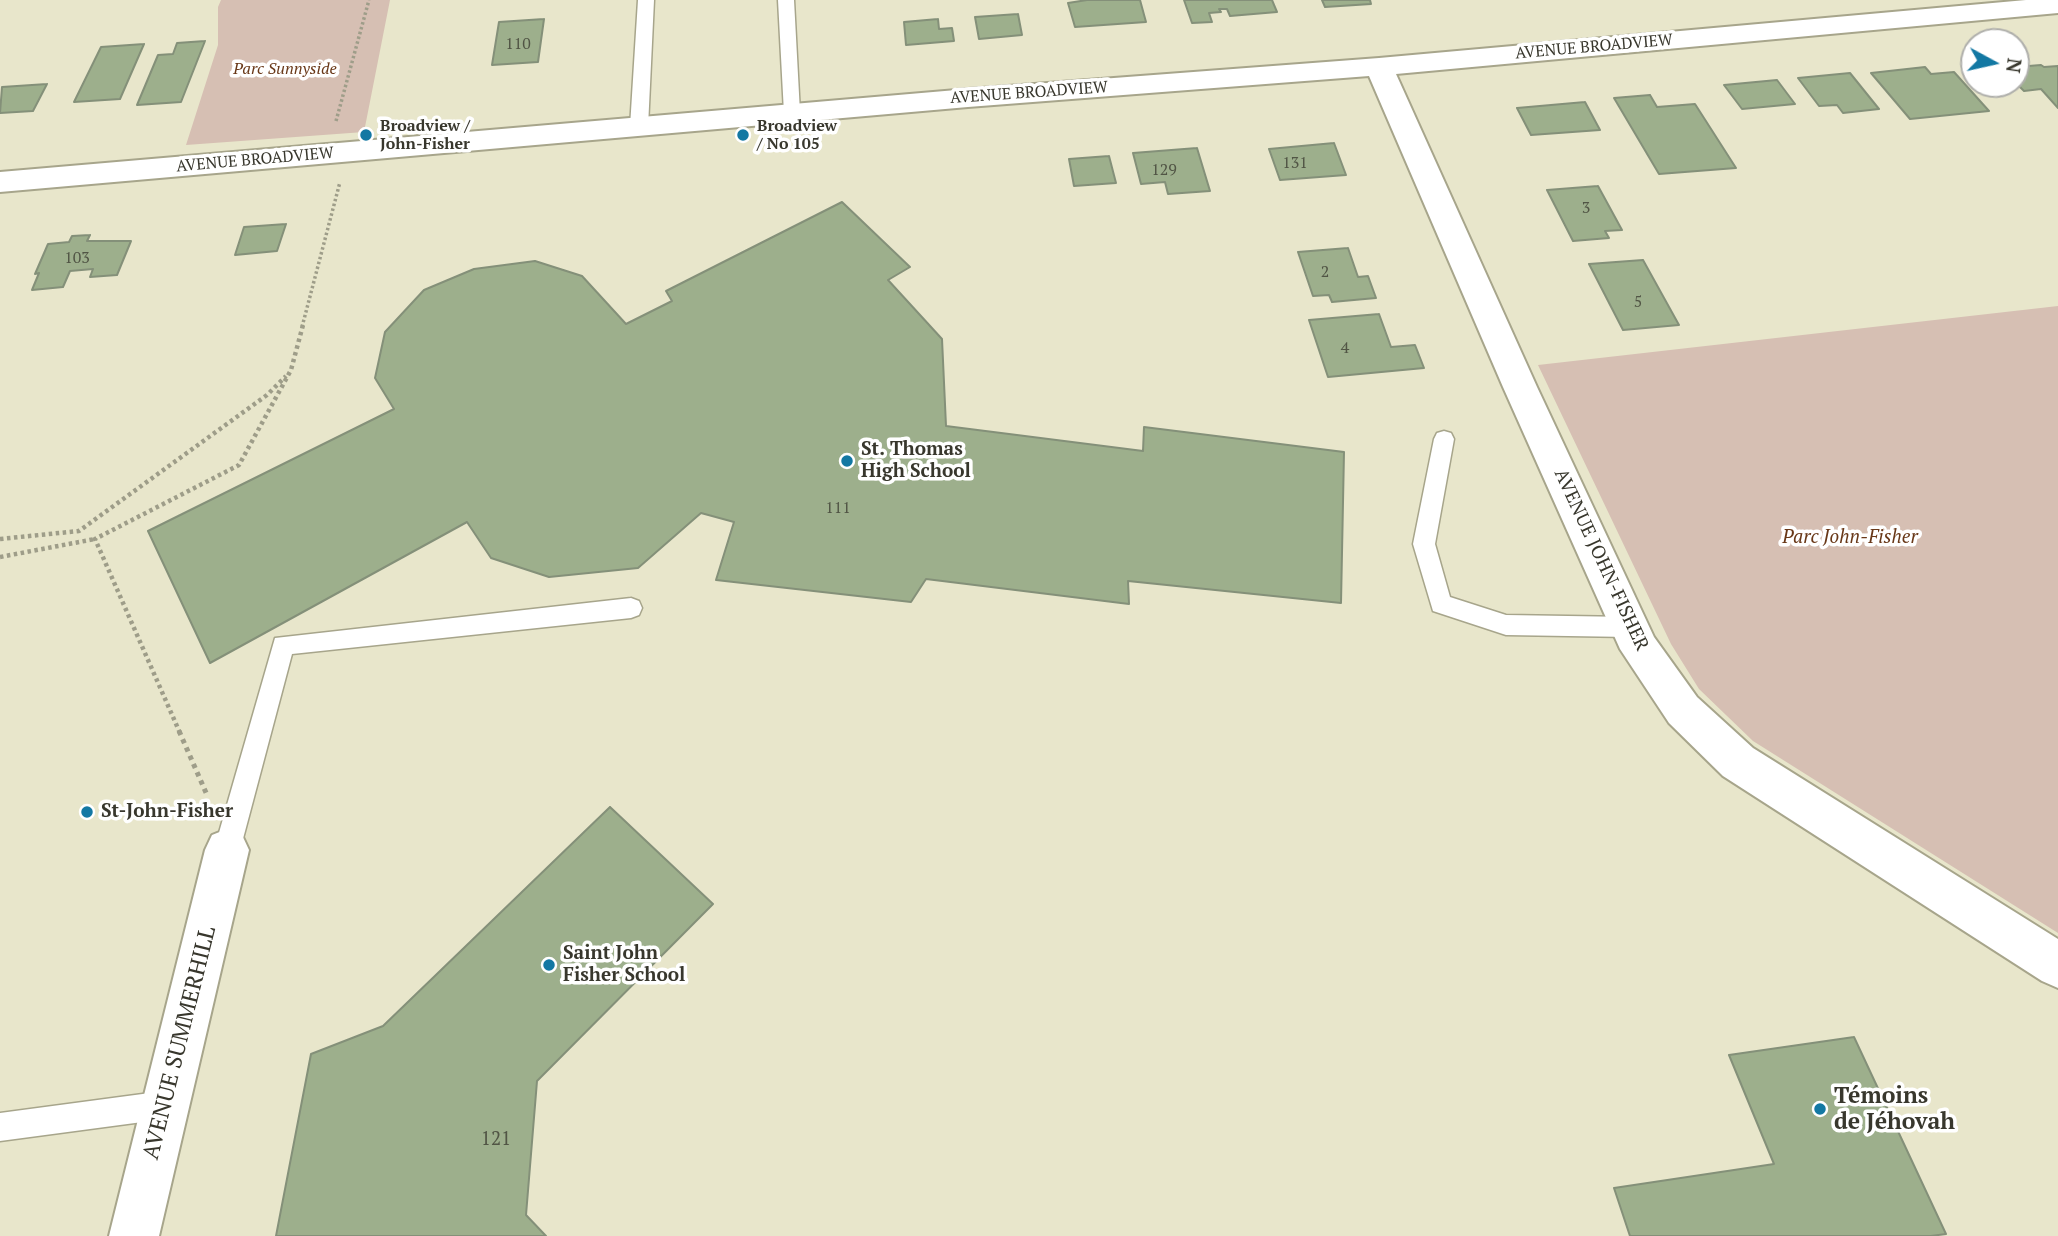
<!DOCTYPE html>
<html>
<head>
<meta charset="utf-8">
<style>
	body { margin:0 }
	#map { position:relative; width:2058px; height:1236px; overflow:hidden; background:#e8e6cb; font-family:"PT Serif",serif }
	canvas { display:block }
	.north { position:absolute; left:1960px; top:28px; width:70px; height:70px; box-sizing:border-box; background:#fff; border:2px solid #afafab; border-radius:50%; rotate:98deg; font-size:19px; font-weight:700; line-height:28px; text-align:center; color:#38372d }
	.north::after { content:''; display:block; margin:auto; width:24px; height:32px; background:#1378a3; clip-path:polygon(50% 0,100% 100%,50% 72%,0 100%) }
</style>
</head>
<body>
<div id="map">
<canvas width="2058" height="1236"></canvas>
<div class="north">N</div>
</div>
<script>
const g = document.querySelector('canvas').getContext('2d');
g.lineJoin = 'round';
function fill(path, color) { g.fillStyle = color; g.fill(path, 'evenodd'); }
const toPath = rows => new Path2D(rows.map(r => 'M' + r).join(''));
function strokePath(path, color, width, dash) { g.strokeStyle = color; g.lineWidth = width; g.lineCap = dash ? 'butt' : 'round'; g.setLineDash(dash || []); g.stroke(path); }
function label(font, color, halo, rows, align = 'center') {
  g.font = font + ' "PT Serif",serif'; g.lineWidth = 7; g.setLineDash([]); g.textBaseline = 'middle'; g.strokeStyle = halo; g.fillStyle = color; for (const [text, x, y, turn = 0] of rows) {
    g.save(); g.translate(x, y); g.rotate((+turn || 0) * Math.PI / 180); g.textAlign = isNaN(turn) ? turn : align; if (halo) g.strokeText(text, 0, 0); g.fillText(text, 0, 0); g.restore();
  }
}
fill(toPath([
	[221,0,390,0,364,132,186,145,218,45,218,7],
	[2058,306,2058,933,1753,741,1699,689,1671,644,1538,365]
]), '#d6bfb3');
const building = toPath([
	[1087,0,1140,0,1146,22,1075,27,1068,3,1087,0],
	[1184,0,1272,0,1277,12,1230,16,1227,9,1219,9,1221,12,1209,13,1212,22,1192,23,1184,0],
	[1322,0,1370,0,1371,4,1325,7,1322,0],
	[1018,14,1022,35,979,39,975,17,1018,14],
	[544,19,538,62,492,65,499,22,544,19],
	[938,19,939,29,952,28,954,41,906,45,904,22,938,19],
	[205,41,181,102,137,105,158,55,173,54,177,43,205,41],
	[144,44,120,99,74,102,101,47,144,44],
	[2041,65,2044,67,2058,66,2058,108,2041,89,2024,91,2016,83,2016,67,2041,65],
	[1925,67,1931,74,1954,72,1989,111,1910,119,1871,73,1925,67],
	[1850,73,1879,109,1843,113,1837,105,1819,106,1798,78,1850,73],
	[1777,80,1795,104,1742,109,1724,85,1777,80],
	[47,84,33,111,0,113,2,87,47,84],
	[1650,95,1657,107,1695,104,1736,168,1659,174,1614,98,1650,95],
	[1585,102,1600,130,1531,135,1517,108,1585,102],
	[1334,143,1346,175,1280,180,1269,149,1334,143],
	[1197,148,1210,191,1168,194,1165,182,1141,184,1133,153,1197,148],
	[1109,156,1116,183,1074,186,1069,159,1109,156],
	[1598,186,1622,230,1605,231,1609,238,1573,241,1547,190,1598,186],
	[842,202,910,267,888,280,942,339,946,426,1143,451,1144,427,1344,452,1341,603,1128,581,1129,604,926,579,911,602,716,580,734,522,701,513,638,568,549,577,491,558,467,522,210,663,148,531,394,409,375,378,385,332,424,290,474,269,535,261,582,276,626,324,672,301,666,291,842,202],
	[286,224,277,251,235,255,244,227,286,224],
	[90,235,87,241,131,241,117,275,90,277,93,269,70,271,63,287,32,290,39,273,35,274,48,244,69,242,72,236,90,235],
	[1348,248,1358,277,1368,276,1376,298,1332,302,1329,295,1313,296,1298,252,1348,248],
	[1643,260,1679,325,1623,330,1589,264,1643,260],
	[1379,314,1391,347,1415,345,1424,368,1328,377,1309,320,1379,314],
	[610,807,713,904,537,1081,526,1215,546,1236,276,1236,311,1054,383,1026,610,807],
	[1854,1037,1946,1234,1931,1236,1630,1236,1614,1188,1774,1164,1729,1055,1854,1037]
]);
fill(building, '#9daf8c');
strokePath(building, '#849079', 2);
const service = toPath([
	[638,0,654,0,648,127,639,133,630,127,638,0],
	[778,0,794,0,800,113,792,118,784,113,778,0],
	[1444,431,1451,433,1454,439,1435,544,1450,597,1506,615,1630,617,1638,620,1641,627,1638,634,1630,637,1506,635,1433,611,1413,544,1434,439,1437,433,1444,431],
	[631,598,639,601,642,608,639,615,631,618,292,654,240,850,236,859,227,862,218,859,214,850,275,638,631,598],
	[165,1091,175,1095,179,1105,175,1115,165,1119,0,1141,0,1113,165,1091]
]);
const minor = toPath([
	[2026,0,2058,0,2058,13,1396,74,1537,387,1654,637,1697,697,1753,748,2058,939,2058,988,2042,981,1723,776,1669,723,1620,649,1503,387,1369,76,968,107,0,192,0,172,968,89,1379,58,2026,0],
	[227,829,242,835,249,850,159,1236,109,1236,205,850,212,835,227,829]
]);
strokePath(service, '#a7a58b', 3);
strokePath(minor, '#a7a58b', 4);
strokePath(toPath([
	[336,121,369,0],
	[302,327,340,182]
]), '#9e9d89', 3.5, [2.5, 2.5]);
strokePath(toPath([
	[0,539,79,531,267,395,286,376],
	[0,557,95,539],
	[180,733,95,539,239,465,291,370,303,325]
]), '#9e9d89', 4.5, [3.5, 3.5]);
strokePath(toPath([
	[179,731,207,795]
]), '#9e9d89', 5, [4.5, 4.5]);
fill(service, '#fff');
fill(minor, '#fff');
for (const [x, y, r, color] of [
	[366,135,7,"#1378a3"],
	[743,135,7,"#1378a3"],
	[847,461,7,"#1378a3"],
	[87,812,7,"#1378a3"],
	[549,965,7,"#1378a3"],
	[1820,1109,7,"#1378a3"]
]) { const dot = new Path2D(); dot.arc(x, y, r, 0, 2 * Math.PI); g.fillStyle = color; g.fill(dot); strokePath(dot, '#fff', 2.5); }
label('16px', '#515545', null, [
	["110",518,44],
	["131",1295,163],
	["129",1164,170],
	["3",1586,208],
	["103",77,258],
	["2",1325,272],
	["5",1638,302],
	["4",1345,348],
	["111",838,508]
]);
label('16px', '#38372d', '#fff', [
	["AVENUE BROADVIEW",1594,47,-5],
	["AVENUE BROADVIEW",1029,93,-4],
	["AVENUE BROADVIEW",255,160,-5]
]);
label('italic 16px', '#693818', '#fff', [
	["Parc Sunnyside",285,69]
]);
label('bold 16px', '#38372d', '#fff', [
	["Broadview /",380,126],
	["John-Fisher",380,144],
	["Broadview",757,126],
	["/ No 105",757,144]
], 'left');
label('bold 19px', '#38372d', '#fff', [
	["St. Thomas",861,450],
	["High School",861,472],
	["St-John-Fisher",101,812],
	["Saint John",563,954],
	["Fisher School",563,976]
], 'left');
label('italic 19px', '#693818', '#fff', [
	["Parc John-Fisher",1850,538]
]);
label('19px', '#38372d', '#fff', [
	["AVENUE JOHN-FISHER",1601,560,65]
]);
label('19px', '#515545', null, [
	["121",496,1140]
]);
label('23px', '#38372d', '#fff', [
	["AVENUE SUMMERHILL",180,1043,-76]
]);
label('bold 23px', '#38372d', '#fff', [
	["Témoins",1834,1096],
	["de Jéhovah",1834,1122]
], 'left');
</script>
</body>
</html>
